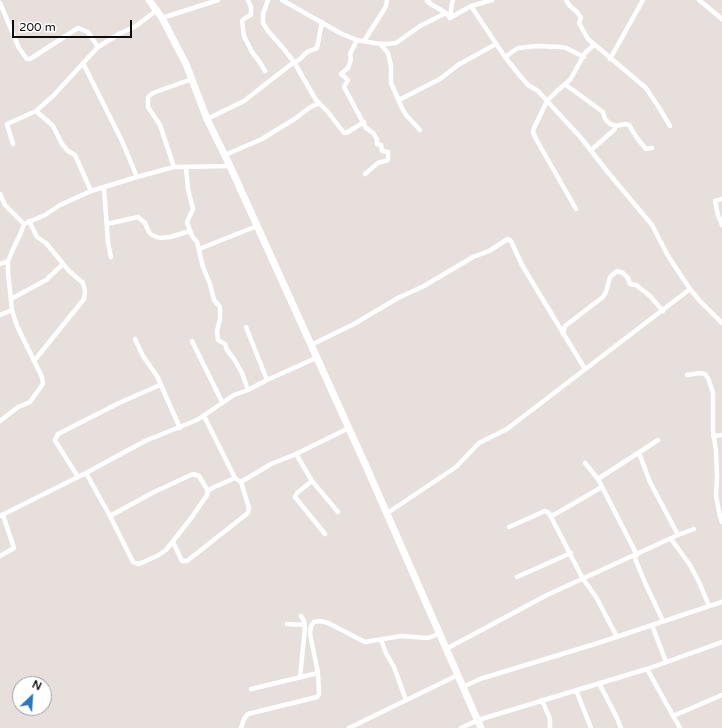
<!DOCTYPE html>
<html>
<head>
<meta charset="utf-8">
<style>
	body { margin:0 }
	#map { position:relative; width:722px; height:728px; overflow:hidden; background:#e6dfdc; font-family:"Varela Round",sans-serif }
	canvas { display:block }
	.north { position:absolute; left:12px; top:676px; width:40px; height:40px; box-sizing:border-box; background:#fff; border:1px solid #9f9e9e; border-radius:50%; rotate:25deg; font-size:11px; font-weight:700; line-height:16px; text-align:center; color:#0f0c0c }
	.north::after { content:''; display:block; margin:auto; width:14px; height:18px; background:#2974c4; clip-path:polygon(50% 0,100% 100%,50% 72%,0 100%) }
	.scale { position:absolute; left:12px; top:20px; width:120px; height:18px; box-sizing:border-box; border:2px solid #0f0c0c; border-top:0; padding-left:5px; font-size:12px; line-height:14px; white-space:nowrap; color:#0f0c0c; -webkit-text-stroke:3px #fff; paint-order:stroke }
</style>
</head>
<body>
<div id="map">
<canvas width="722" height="728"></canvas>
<div class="north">N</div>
<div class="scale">200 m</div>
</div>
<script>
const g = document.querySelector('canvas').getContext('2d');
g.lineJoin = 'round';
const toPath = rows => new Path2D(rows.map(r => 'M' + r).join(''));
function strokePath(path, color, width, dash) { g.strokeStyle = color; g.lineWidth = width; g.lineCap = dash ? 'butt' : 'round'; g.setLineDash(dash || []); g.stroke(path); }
strokePath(toPath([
	[248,0,251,7,251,15,245,18,242,21,244,36,252,52,259,61,265,71],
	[268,0,263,14,263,23,268,31,283,48,294,62,316,100,328,112,344,133,348,132,364,122],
	[282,0,342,34,357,40,374,43,386,44,396,43,420,26,446,13,450,18],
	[429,0,427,1,429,3,446,13],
	[566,0,570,6,577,12,581,18,579,23,588,39,646,88,660,109,670,126],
	[699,0,722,19],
	[0,3,19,48,27,59,30,59,78,28,88,32,98,47],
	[471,6,505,57,521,77,528,85,538,91,582,139,606,170,652,225,668,256,690,289,700,301,722,323],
	[162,18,218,0],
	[450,18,471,6,492,0],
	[450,18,452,3,453,0],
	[357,40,350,54,351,59,348,68,341,74,348,80,344,87,366,128,373,133,377,139,377,144,381,145,382,151,388,152,388,160,378,163,365,174],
	[364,41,380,16,386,6,387,0],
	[380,44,388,53,391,66,391,83,402,108,406,115,420,130],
	[505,57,518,48,537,46,561,47,566,48,584,57],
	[610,59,643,0],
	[83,63,122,141,137,177],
	[566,85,603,112,605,119,610,124,616,126,625,124,629,125,637,138,646,149,652,148],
	[399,100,440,79,458,65,496,44],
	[36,111,53,126,62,144,68,151,75,155,91,191],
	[207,119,244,101,294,62,299,60,307,52,317,48,322,22],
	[13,144,7,124,36,111,53,96,98,47,119,34,136,26,157,10],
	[591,150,614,130,616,126],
	[225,155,262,139,296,118,309,108,319,103],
	[174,167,160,125,148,107,148,97,153,93,192,79],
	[186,168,188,189,193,209,187,222,192,236,197,242,203,267,210,284,214,300,220,307,220,319,217,331,218,340,225,344,227,350,234,359,242,373,248,390],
	[104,187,108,243,111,257],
	[0,194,5,205,24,224],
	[722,199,715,201,718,215,722,225],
	[576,209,536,139,533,132,534,128,547,101,557,91,570,80,585,53,594,45],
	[29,221,37,237,46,243,69,271,83,283,85,291,84,299,34,361],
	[24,224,45,215,60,205,91,191,137,177,174,167,230,166],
	[107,224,138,217,145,223,149,232,152,235,160,238,170,237,190,231],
	[199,249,257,226],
	[0,264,8,261],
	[11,299,46,280,63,264],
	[0,315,12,310],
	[246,327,267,380],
	[563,334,565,326,603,297,606,292,610,277,617,271,623,273,628,278,630,284,636,285,650,296,663,311],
	[135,339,143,356,157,376,180,428],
	[192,341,222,402],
	[311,345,354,324,398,298,424,286,473,257,489,251,508,239,511,241,522,265,537,290,585,369],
	[687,375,699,373,705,374,708,378,713,393,713,431,716,451,717,476,716,496,720,516,722,522],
	[204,416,235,478],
	[0,421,18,407,30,402,43,384,42,377,17,326,12,310,8,272,8,261,13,249,20,235,24,224],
	[713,436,722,435],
	[639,453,650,482,678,535],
	[296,454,312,481,338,512],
	[585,463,598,479,637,555],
	[86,473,110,516,133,562,139,564,157,556,166,550,192,517,207,495,208,491,212,488,235,478,241,482,271,464,296,454,349,428],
	[78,477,56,442,55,440,58,434,119,403,160,385],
	[598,479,658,440],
	[312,481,297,493,295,497,325,534],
	[386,514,456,467,479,443,507,429,690,289],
	[0,516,86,473,145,441,197,420,234,395,248,390,267,380,316,358],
	[110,516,154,492,193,474,199,476,208,491],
	[552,516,602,487],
	[509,527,545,511,549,513,583,579,596,597,617,637],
	[671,539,690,565,699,582,709,606],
	[173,542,182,561,187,561,248,513,249,508,241,482],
	[0,556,14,548,3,515],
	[634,556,646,585,663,621],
	[517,577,571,553],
	[287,624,305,625],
	[652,625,666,662],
	[381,640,386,653,394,667,406,700],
	[446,649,547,595,678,535,694,529],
	[647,669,680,728],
	[300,677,305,628,304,621,301,616],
	[599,683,617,718,621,728],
	[463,687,480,679,595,644,722,602],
	[251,689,318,673],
	[576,690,591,728],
	[542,700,550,719,550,728],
	[673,716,722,695],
	[241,728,244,719,248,714,317,697,319,694,318,673,310,634,311,626,314,622,320,621,328,623,365,642,401,636,428,638,439,634],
	[349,728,458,675],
	[461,728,478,720,647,669,722,642]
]), '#fff', 4.5);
strokePath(toPath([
	[149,0,162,18,186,64,207,119,230,166,366,466,481,728]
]), '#fff', 7);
</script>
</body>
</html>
